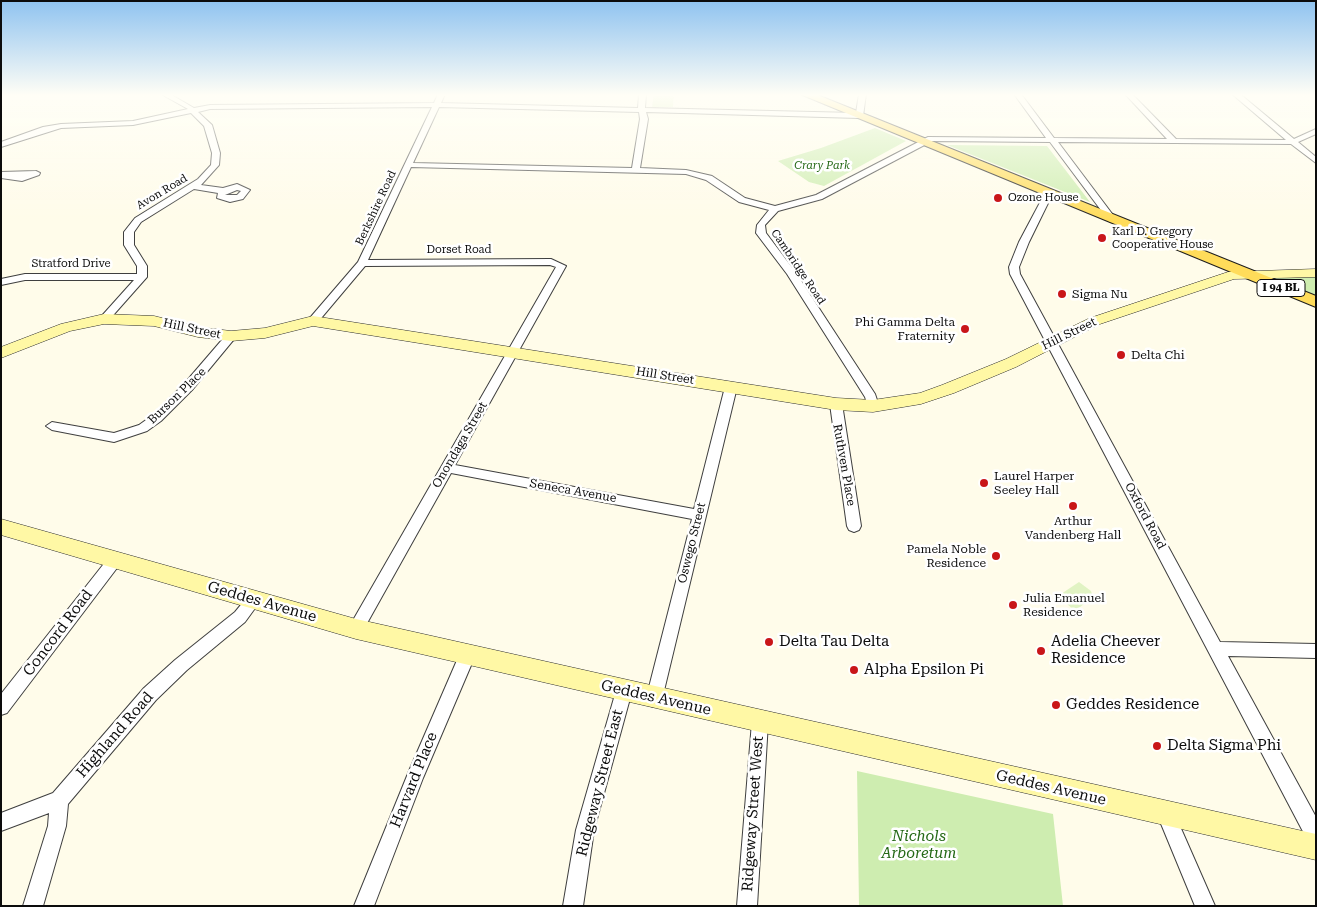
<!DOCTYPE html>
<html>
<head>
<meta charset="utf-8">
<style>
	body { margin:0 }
	#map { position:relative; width:1317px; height:907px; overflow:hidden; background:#fffcea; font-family:"Roboto Serif",serif }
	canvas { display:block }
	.frame { position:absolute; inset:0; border:2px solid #0c0c0c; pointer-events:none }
</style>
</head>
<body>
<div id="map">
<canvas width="1317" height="907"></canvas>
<div class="frame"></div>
</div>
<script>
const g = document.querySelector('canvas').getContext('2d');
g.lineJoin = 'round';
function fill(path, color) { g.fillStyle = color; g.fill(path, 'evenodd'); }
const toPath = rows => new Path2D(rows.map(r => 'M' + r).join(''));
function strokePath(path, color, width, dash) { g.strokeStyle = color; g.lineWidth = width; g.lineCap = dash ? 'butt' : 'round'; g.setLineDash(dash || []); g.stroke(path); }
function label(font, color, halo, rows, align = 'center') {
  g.font = font + ' "Roboto Serif",serif'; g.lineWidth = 5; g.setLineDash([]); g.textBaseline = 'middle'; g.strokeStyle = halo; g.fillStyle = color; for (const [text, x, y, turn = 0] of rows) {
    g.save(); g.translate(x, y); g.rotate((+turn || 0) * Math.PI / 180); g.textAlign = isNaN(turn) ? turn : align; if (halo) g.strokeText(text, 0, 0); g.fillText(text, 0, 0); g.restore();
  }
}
fill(toPath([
	[654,94,674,94,673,107,652,107],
	[875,128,906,141,824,186,809,182,778,161,821,148],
	[947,145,1047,146,1090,202],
	[1316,276,1316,297,1268,278],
	[857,771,1053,814,1063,906,859,906]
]), '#ceedb0');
fill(toPath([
	[1079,582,1091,591,1093,597,1075,611,1058,596]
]), '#e1f3c3');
const street = toPath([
	[161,94,170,94,194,108,210,105,434,103,438,94,445,94,441,103,638,108,639,94,646,94,645,108,856,113,859,94,866,94,863,116,859,118,646,112,648,119,640,168,686,170,712,176,745,198,775,206,816,195,928,137,1046,138,1014,94,1021,94,1054,138,1167,139,1125,94,1132,94,1176,139,1286,140,1232,94,1240,94,1294,139,1316,129,1316,134,1298,142,1316,157,1316,163,1291,144,1058,142,1116,219,1112,222,1109,221,1050,142,932,141,822,199,778,211,765,225,766,233,796,273,875,394,879,406,873,410,869,409,865,397,787,274,756,233,757,225,769,210,739,202,706,180,686,174,411,167,368,260,551,259,566,266,455,465,694,509,725,387,731,383,737,387,662,699,660,705,654,707,648,705,646,699,692,519,451,473,361,634,356,636,351,634,348,629,556,267,550,265,365,266,317,323,309,323,309,319,358,262,432,107,210,109,198,112,212,125,220,153,219,165,201,185,223,188,237,184,250,190,243,199,230,202,217,198,218,193,194,189,141,222,134,232,134,245,147,266,147,277,108,321,104,322,99,319,134,280,25,280,1,285,1,279,25,274,137,274,137,266,124,245,124,232,135,218,198,179,211,165,212,153,204,126,191,113,133,125,61,128,1,147,1,142,43,127,61,124,133,121,188,109,161,94],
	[439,107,639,112,640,119,632,168,413,163,439,107],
	[237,190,241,191,237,195,225,195,237,190],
	[36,171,40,173,39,175,22,181,1,178,1,172,36,171],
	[1049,190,1053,193,1029,242,1019,267,1020,274,1220,642,1316,644,1316,658,1228,656,1316,817,1316,845,1309,843,1010,274,1009,267,1019,242,1045,193,1049,190],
	[231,333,235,334,236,336,235,338,192,390,161,421,147,431,114,442,52,430,46,426,52,422,114,433,139,425,153,415,184,384,227,334,231,333],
	[836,400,842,404,861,526,859,530,854,532,849,530,847,526,830,404,836,400],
	[115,554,120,556,122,560,120,564,7,713,1,715,1,694,110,556,115,554],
	[254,594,259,595,261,600,245,622,187,670,156,700,68,804,66,826,43,906,23,906,48,826,49,813,1,831,1,813,53,793,144,688,175,660,235,612,249,595,254,594],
	[467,649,473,651,475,656,423,778,374,906,354,906,409,771,461,651,467,649],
	[624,683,630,686,632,691,594,830,583,906,563,906,576,830,616,691,618,686,624,683],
	[760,714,766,716,768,722,757,906,737,906,752,722,754,716,760,714],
	[1166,805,1172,808,1215,906,1195,906,1157,814,1160,808,1166,805]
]);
const secondary = toPath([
	[1316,269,1316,277,1234,279,1100,324,1016,367,954,393,921,404,873,412,836,410,313,326,265,338,231,341,198,337,154,326,104,324,70,331,1,358,1,347,61,324,104,314,154,316,198,327,231,331,265,328,313,316,836,398,873,400,920,393,942,385,1006,359,1090,318,1228,272,1316,269],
	[1,519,356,619,1316,834,1316,860,356,639,1,535,1,519]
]);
const primary = toPath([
	[800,94,815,94,1316,296,1316,307,800,94]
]);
strokePath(street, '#3f3f3f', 2);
strokePath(secondary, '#2e2e2e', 1);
strokePath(primary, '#1d1d1d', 2);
fill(street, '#fff');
fill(secondary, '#fff8a5');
fill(primary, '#ffdc5a');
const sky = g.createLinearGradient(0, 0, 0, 221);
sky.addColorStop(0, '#8fc3f0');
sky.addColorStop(0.43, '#fffef6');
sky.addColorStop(1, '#fffef600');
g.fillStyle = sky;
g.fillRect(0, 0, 1317, 221);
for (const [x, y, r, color] of [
	[998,198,5,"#c91619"],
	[1102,238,5,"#c91619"],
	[1062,294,5,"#c91619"],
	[965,329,5,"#c91619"],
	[1121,355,5,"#c91619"],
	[984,483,5,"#c91619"],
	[1073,506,5,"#c91619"],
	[996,556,5,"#c91619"],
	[1013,605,5,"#c91619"],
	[769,642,5,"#c91619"],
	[1041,651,5,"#c91619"],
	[854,670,5,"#c91619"],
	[1056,705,5,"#c91619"],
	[1157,746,5,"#c91619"]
]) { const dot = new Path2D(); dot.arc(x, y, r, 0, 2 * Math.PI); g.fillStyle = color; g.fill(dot); strokePath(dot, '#fff', 2); }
label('italic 11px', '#256916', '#fff', [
	["Crary Park",822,166]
]);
label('11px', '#0c0c0c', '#fff', [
	["Avon Road",162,192,-31],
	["Berkshire Road",376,208,-65],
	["Dorset Road",459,250],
	["Stratford Drive",71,264],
	["Cambridge Road",798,267,56]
]);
label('11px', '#0c0c0c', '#fff', [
	["Ozone House",1008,198],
	["Karl D. Gregory",1112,232],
	["Cooperative House",1112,245]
], 'left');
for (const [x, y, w] of [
	[1281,288,48]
]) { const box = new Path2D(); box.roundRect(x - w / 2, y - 8.5, w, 17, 4); g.fillStyle = '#fff'; g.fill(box); strokePath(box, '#0c0c0c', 1); }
label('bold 11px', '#0c0c0c', null, [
	["I 94 BL",1281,288]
]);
label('12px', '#0c0c0c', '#fff', [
	["Sigma Nu",1072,294],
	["Phi Gamma Delta",955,322,"right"],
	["Fraternity",955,336,"right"],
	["Delta Chi",1131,355],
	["Laurel Harper",994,476],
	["Seeley Hall",994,490],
	["Arthur",1073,521,"center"],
	["Vandenberg Hall",1073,535,"center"],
	["Pamela Noble",986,549,"right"],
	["Residence",986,563,"right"],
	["Julia Emanuel",1023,598],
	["Residence",1023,612]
], 'left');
label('12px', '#0c0c0c', '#fff', [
	["Hill Street",192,329,12],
	["Hill Street",1069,334,-26],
	["Hill Street",665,376,9],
	["Burson Place",177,396,-44],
	["Onondaga Street",460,445,-60],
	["Ruthven Place",844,465,80],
	["Seneca Avenue",573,491,10],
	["Oxford Road",1145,516,62],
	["Oswego Street",692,543,-76]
]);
label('15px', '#0c0c0c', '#fff', [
	["Geddes Avenue",262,602,16],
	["Concord Road",58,633,-53],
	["Geddes Avenue",656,698,13],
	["Highland Road",115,735,-49],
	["Harvard Place",414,780,-68],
	["Ridgeway Street East",600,783,-76],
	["Geddes Avenue",1051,788,13],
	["Ridgeway Street West",753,814,-86]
]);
label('15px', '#0c0c0c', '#fff', [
	["Delta Tau Delta",779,642],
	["Adelia Cheever",1051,642],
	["Residence",1051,659],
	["Alpha Epsilon Pi",864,670],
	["Geddes Residence",1066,705],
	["Delta Sigma Phi",1167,746]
], 'left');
label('italic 15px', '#256916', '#fff', [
	["Nichols",919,837],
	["Arboretum",919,854]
]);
</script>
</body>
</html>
